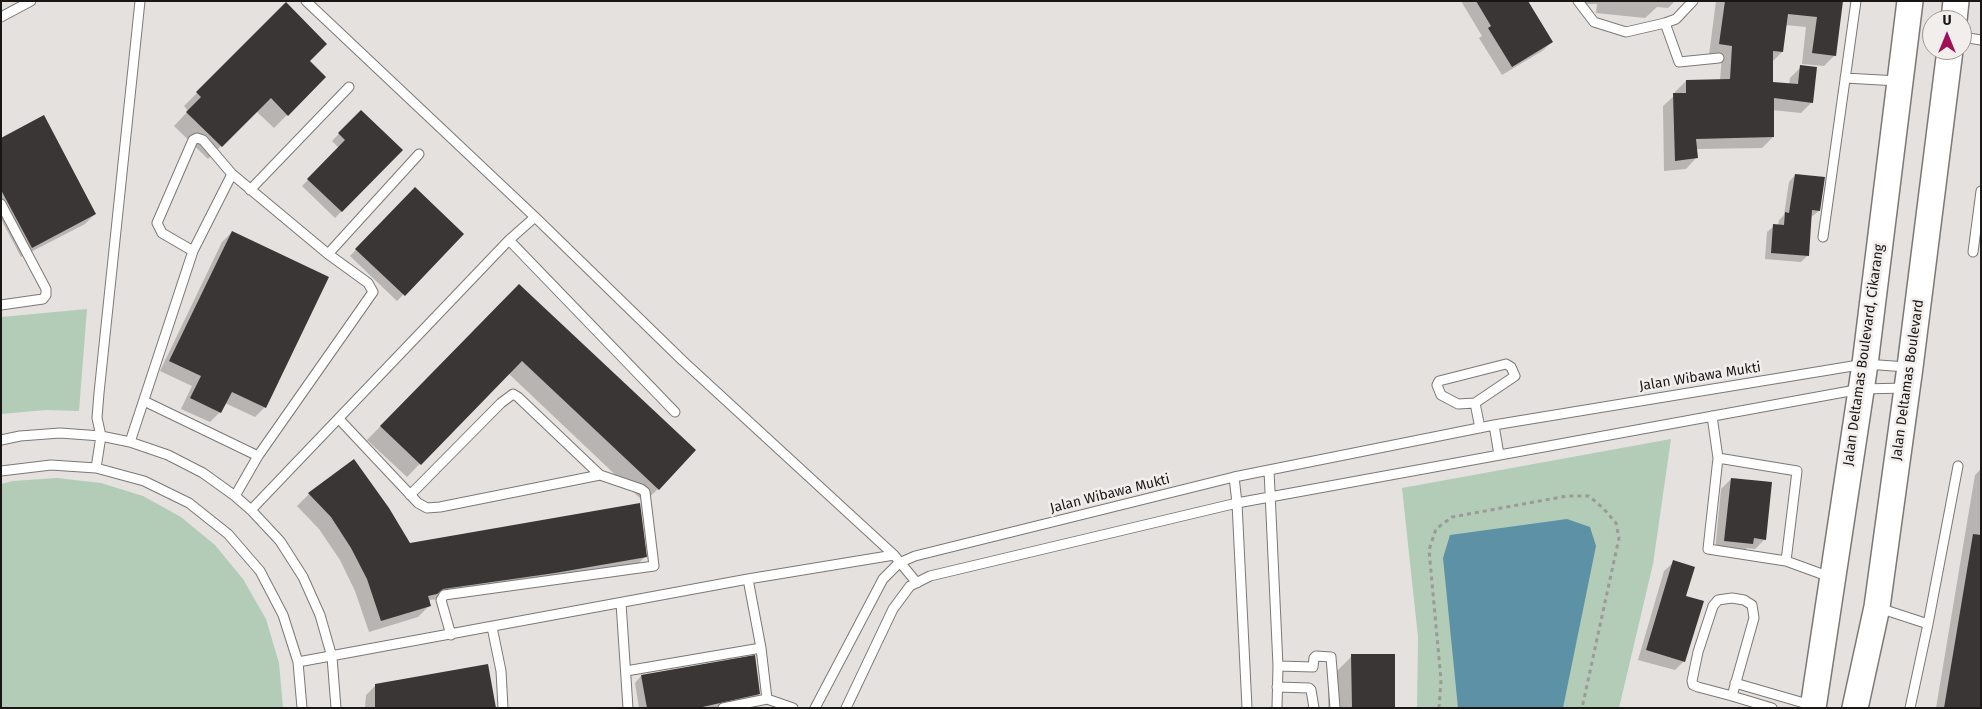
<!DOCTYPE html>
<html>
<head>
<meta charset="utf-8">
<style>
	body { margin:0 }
	#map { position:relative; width:1982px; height:709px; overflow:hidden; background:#e5e1df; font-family:"Fira Sans",sans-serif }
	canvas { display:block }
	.frame { position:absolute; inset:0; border:2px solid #181716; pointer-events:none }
	.north { position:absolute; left:1922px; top:10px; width:50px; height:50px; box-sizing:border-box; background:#f2eeec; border:1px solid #9b9896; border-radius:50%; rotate:0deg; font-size:14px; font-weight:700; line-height:20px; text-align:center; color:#181716 }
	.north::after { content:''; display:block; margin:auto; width:18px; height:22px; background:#a11056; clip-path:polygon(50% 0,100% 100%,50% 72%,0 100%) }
</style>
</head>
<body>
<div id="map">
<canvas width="1982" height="709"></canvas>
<div class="frame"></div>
<div class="north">U</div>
</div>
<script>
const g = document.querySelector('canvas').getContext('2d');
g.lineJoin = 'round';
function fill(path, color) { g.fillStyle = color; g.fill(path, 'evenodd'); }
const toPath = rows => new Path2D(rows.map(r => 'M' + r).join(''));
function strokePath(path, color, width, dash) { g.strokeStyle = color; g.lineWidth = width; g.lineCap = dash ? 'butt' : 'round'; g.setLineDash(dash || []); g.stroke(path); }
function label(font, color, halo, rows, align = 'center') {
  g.font = font + ' "Fira Sans",sans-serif'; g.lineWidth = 5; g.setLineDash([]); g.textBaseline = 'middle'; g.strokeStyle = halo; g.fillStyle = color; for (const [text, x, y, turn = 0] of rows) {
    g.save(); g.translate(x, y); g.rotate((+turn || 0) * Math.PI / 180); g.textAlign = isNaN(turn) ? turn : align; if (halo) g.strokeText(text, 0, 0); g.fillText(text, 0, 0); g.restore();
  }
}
fill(toPath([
	[87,309,79,411,46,410,1,414,1,317],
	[1671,439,1653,564,1619,708,1417,708,1418,637,1402,488],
	[57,478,101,483,143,496,181,517,215,545,243,579,266,619,279,663,283,708,1,708,1,484,13,481]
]), '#b2ccb8');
fill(toPath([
	[1567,519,1590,527,1596,546,1563,708,1458,708,1443,558,1450,535]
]), '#5d91a5');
fill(toPath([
	[1461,1,1527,1,1552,42,1542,51,1502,75,1479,38,1482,36],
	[1585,1,1675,1,1668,8,1657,7,1645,18,1596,13,1597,4,1585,4],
	[1716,1,1841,1,1835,55,1824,66,1802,64,1806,27,1785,25,1782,52,1772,62,1772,83,1789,85,1790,78,1801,67,1812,102,1801,113,1772,110,1773,137,1762,148,1696,149,1696,158,1686,169,1664,171,1663,106,1675,95,1675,92,1686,81,1720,80,1722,56,1709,55],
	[286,4,308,61,325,77,274,128,256,111,208,159,174,126,188,111,184,106],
	[361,111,401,150,335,218,302,186,339,148,332,141],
	[1,139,95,214,85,224,21,257,1,219],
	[1795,175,1819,211,1811,217,1808,255,1801,262,1765,259,1767,232,1774,226,1778,226,1779,220,1784,215,1789,182],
	[415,189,463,234,397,301,350,256],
	[232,232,265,407,255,417,225,403,220,412,210,422,181,409,192,386,160,371,222,242],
	[519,285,658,489,644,502,508,373,407,477,367,440],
	[354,461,410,545,645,557,633,569,542,585,430,600,430,605,418,617,369,632,355,591,340,560,319,529,297,506,309,494],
	[1981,469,1981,708,1936,708,1975,475],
	[1731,479,1765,539,1755,549,1747,548,1742,554,1715,551,1721,489],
	[1674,562,1684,597,1684,661,1675,670,1638,660,1664,571],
	[1352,656,1393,708,1328,708,1328,680],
	[641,676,759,694,752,700,716,708,639,708,635,683],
	[376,685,495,708,365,708,366,695]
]), '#0003');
fill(toPath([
	[1476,1,1528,1,1553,42,1512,67,1488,28,1491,26],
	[1725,1,1843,1,1836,56,1812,53,1817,17,1788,14,1783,52,1773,51,1773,82,1798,84,1800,65,1817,67,1813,103,1774,98,1774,137,1696,139,1698,158,1675,161,1673,93,1686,93,1686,80,1730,79,1732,46,1719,44],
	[286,2,327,44,310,61,326,77,288,116,271,98,222,147,186,112,201,97,196,92],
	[361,110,403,150,342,212,307,179,345,140,338,133],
	[44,115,96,214,32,248,1,190,1,138],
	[1795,174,1825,177,1820,211,1812,210,1809,256,1771,253,1773,224,1784,225,1785,212,1789,213],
	[415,187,464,234,405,296,355,249],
	[232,231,329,277,266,408,232,392,221,413,190,398,201,376,169,361],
	[519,284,696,450,659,490,522,361,421,465,380,426],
	[354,459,389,508,410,543,640,503,647,557,555,573,443,589,437,594,428,596,431,606,381,621,367,579,351,548,331,517,308,493],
	[1731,478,1772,482,1766,540,1754,538,1753,544,1724,541],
	[1973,534,1981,535,1981,708,1944,708],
	[1673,560,1695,567,1686,596,1704,601,1685,662,1646,650],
	[1351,654,1395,654,1395,708,1352,708],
	[755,655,760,694,698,708,647,708,641,675],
	[488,664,496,708,375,708,375,684]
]), '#393635');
const lane = toPath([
	[306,1,535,217,683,361,894,555,917,583],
	[1578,1,1594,22,1626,32,1665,23,1676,19,1693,1],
	[1,17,31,1],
	[1665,23,1679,62,1719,58],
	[1962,37,1981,40],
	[1845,78,1898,81],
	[250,190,349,87],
	[1,204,46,289,46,295,43,299,1,305],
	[1823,237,1856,1],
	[509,240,675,412],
	[193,251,162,233,157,223,193,140,197,138,203,140,232,174,328,254,368,283,373,292,258,456,235,496],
	[1973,252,1981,191],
	[328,254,419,154],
	[144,401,258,456],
	[1475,403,1515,376,1511,367,1506,364,1439,381,1437,385,1441,395,1458,404,1475,403,1480,428],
	[1712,416,1718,458,1708,549,1786,561,1797,471,1718,458],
	[339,419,418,503,427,508,440,507,600,475],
	[1494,425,1499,455],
	[1,440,20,436,60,433,101,436,130,442,168,455,203,473,235,496,251,510,280,541,303,577,320,615,332,657,336,708],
	[130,442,193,251,232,174],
	[96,468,101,436,97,418,99,393,140,1],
	[1269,470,1278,666,1277,708],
	[1,471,51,465,96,468,144,481,189,503,228,534,260,571,283,615,298,662,302,708],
	[1234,477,1237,503,1247,708],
	[410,495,501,403,513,394,518,397,600,475,641,489,645,492,654,566,444,595,441,600,451,635],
	[251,510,509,240,535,217],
	[1786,561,1830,577],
	[748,579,761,648,767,699],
	[1732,598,1744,600,1752,605,1754,618,1732,696,1698,687,1693,685,1692,681,1698,652,1713,606,1718,600,1732,598],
	[621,603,628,708],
	[1879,608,1928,624,1958,466],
	[492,627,501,671,503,708],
	[298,662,748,579,894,555],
	[1278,666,1313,667,1314,658,1316,656,1331,657,1335,708],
	[626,671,761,648],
	[1735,683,1811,705],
	[1277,687,1309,688,1311,690,1314,708],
	[1732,696,1772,708],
	[723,708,767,699,793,708],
	[815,708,883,579,899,563,915,556,1234,477,1494,425,1865,364,1907,367],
	[846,708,893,609,910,586,930,576,1237,503,1861,389,1906,388],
	[1910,708,1928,624]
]);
const secondary = toPath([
	[1954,20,1956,1],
	[1813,708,1865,364,1910,1],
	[1855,708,1877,607,1910,367,1950,50]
]);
strokePath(lane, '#7c7876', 11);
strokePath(secondary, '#7c7876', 28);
strokePath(toPath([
	[1439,708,1441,680,1429,550,1436,529,1452,517,1567,496,1589,496,1603,508,1616,523,1619,538,1582,708]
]), '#9c9997', 3, [4, 4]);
strokePath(lane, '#fff', 9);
strokePath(secondary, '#fff', 25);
label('14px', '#181716', '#f2eeec', [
	["Jalan Deltamas Boulevard, Cikarang",1864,355,-82],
	["Jalan Wibawa Mukti",1700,377,-9],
	["Jalan Deltamas Boulevard",1908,380,-82],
	["Jalan Wibawa Mukti",1110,494,-14]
]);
</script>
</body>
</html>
